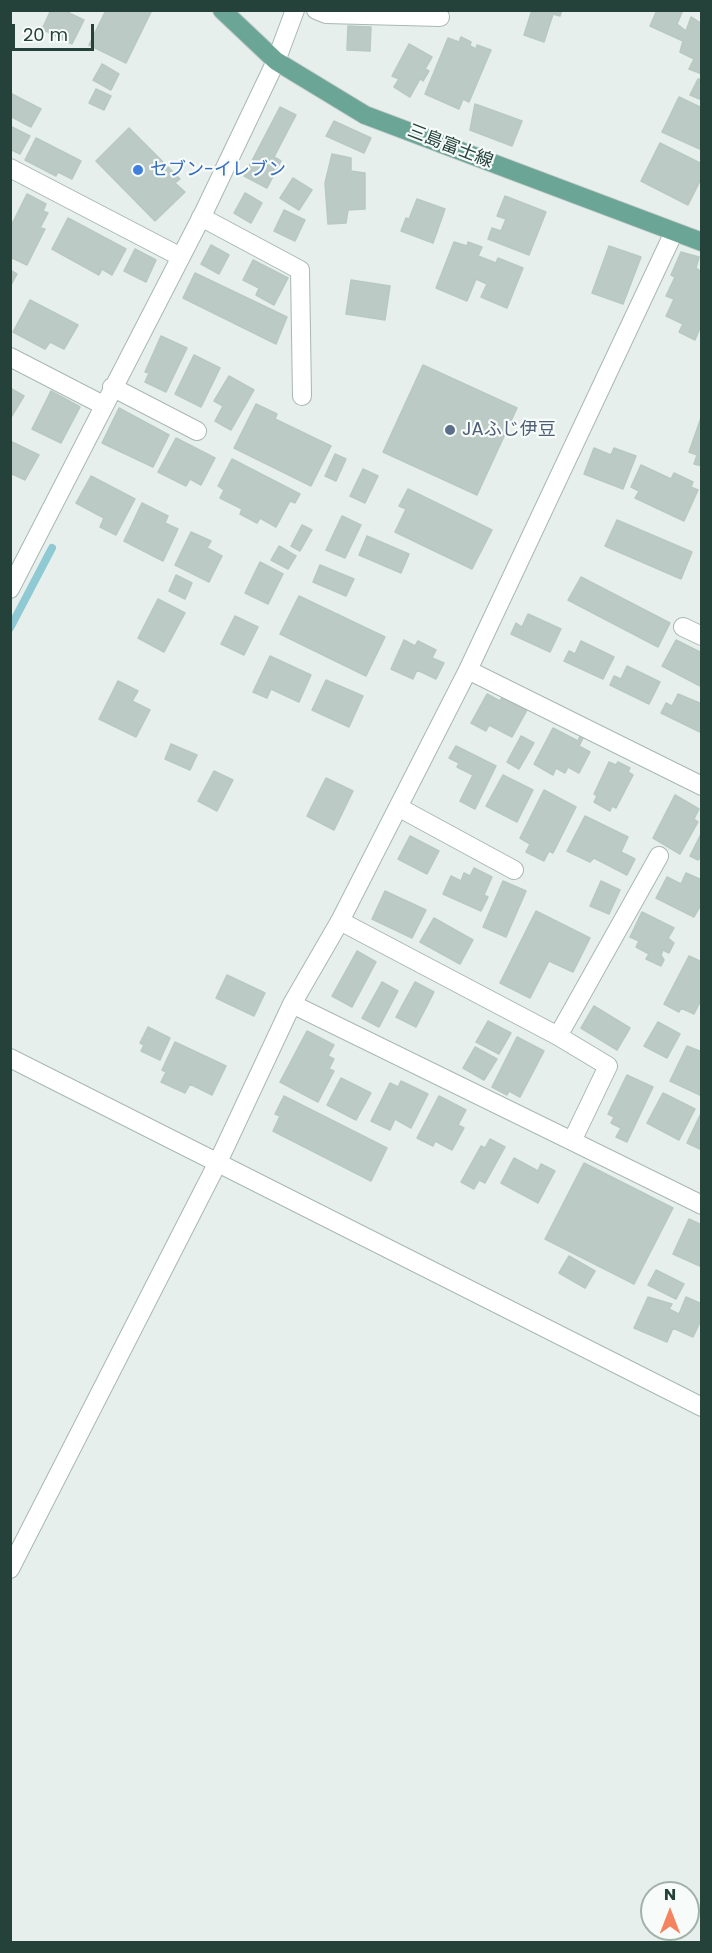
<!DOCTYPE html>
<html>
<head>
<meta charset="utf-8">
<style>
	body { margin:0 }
	#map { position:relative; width:712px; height:1953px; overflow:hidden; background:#e6efeb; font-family:Poppins,sans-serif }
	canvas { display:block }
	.frame { position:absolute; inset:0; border:12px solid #24423a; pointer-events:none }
	.north { position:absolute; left:640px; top:1881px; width:60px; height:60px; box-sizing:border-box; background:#f7fbf9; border:2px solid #a3b1ad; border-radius:50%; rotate:0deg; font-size:16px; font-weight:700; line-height:24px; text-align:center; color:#24423a }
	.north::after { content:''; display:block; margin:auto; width:21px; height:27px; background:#f4845f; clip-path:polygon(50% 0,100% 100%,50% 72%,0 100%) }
	.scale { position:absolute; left:12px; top:24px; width:82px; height:27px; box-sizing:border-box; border:3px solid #24423a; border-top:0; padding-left:8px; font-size:18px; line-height:21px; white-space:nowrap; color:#24423a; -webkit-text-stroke:4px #f7fbf9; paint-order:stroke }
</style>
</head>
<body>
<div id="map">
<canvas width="712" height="1953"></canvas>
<div class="frame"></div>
<div class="north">N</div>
<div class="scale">20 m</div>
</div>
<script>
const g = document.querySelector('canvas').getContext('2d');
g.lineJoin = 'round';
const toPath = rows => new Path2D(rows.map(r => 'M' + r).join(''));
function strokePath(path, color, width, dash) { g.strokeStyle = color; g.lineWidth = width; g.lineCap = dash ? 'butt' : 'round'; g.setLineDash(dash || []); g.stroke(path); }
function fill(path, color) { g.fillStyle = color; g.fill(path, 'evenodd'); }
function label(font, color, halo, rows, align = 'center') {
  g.font = font + ' Poppins,"Noto Sans JP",sans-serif'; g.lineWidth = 4.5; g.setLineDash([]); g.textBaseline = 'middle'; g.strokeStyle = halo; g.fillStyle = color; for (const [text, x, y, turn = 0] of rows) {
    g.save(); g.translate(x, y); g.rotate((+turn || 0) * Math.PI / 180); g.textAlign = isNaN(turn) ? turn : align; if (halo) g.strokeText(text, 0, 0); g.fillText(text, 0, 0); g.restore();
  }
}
strokePath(toPath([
	[10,628,52,548]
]), '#8ec9d4', 8);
const building = toPath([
	[51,10,70,10,69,13,84,20,72,44,42,29,51,10],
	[106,10,152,10,126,63,89,45,106,10],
	[532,10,562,10,560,16,553,14,544,42,524,35,532,10],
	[657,10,683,10,677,24,686,31,691,17,702,24,702,74,689,69,694,59,680,52,683,41,650,26,657,10],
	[348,26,371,27,370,51,347,50,348,26],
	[461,37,471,42,470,46,476,49,477,45,491,50,469,102,463,99,459,109,425,94,448,38,459,42,461,37],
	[409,44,432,57,425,69,429,71,423,81,420,79,410,97,394,87,399,79,392,76,409,44],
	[102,64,119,74,111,90,93,80,102,64],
	[698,79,702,80,702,100,690,95,698,79],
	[96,89,111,96,104,110,89,103,96,89],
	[10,93,41,109,31,127,10,116,10,93],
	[679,97,702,108,702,150,662,132,679,97],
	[475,104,522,121,512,146,470,130,475,104],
	[280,107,296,115,274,157,281,161,267,188,244,176,280,107],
	[334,121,371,138,364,153,326,136,334,121],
	[10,126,30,136,20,154,10,149,10,126],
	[129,128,180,179,175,183,185,192,155,221,96,161,129,128],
	[36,138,81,161,72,179,58,172,56,176,25,160,36,138],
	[660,143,702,164,702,177,688,205,641,181,660,143],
	[332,154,351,158,351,171,365,173,365,209,348,210,346,223,328,224,325,183,332,154],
	[293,178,312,190,299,210,280,198,293,178],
	[245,193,262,203,251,223,234,213,245,193],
	[27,194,46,204,43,211,48,213,40,228,45,229,27,265,10,257,10,228,27,194],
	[505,196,546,212,529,255,488,239,492,228,501,231,506,219,497,216,505,196],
	[417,199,445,209,433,243,401,231,406,218,409,219,417,199],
	[284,210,305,220,295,241,274,231,284,210],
	[68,218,126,249,112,275,102,269,99,275,52,249,68,218],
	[454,242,467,246,468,242,482,247,478,256,496,263,498,258,523,268,507,308,481,297,487,284,476,279,467,301,436,288,454,242],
	[211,245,229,255,219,274,201,264,211,245],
	[609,246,641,257,623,304,592,293,609,246],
	[135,249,156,260,146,282,124,271,135,249],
	[681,252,699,257,696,268,702,272,702,323,695,340,679,332,683,324,666,316,674,299,666,296,675,277,671,275,681,252],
	[253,260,288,278,274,305,256,295,259,288,243,280,253,260],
	[10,270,17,274,10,287,10,270],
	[195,273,287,317,276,344,183,298,195,273],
	[351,280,390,286,385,320,346,314,351,280],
	[30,300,78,325,64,349,50,342,45,349,13,332,30,300],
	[161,336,187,348,166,392,145,382,149,373,145,372,161,336],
	[194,355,220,368,201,407,175,394,194,355],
	[423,365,517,408,477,495,383,452,423,365],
	[229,376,254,390,231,430,215,421,223,406,214,401,229,376],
	[10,388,24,396,10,419,10,388],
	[51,391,80,407,61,443,32,429,51,391],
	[256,404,277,414,275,419,331,446,311,486,234,448,256,404],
	[119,408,169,435,153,467,102,443,119,408],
	[702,415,702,466,694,464,697,455,689,452,702,415],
	[176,438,215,458,201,485,190,479,186,486,158,472,176,438],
	[10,441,39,455,25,480,10,473,10,441],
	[594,448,611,455,614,448,636,456,623,489,584,474,594,448],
	[335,454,346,459,336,481,325,476,335,454],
	[232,459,300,494,295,503,290,501,276,527,260,518,257,523,240,514,242,509,220,498,224,490,218,486,232,459],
	[641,465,671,479,674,473,693,482,691,487,698,490,684,521,635,498,639,491,631,487,641,465],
	[363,469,378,476,365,503,350,496,363,469],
	[91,476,135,499,116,535,100,527,104,518,76,503,91,476],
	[408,489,492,530,472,569,395,532,406,509,399,506,408,489],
	[142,503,168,516,165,523,178,529,163,561,124,541,142,503],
	[342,516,361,525,345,558,326,550,342,516],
	[617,520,692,552,681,579,605,546,617,520],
	[302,525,312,530,300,551,291,546,302,525],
	[191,532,211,541,207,548,222,556,209,582,175,565,191,532],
	[367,536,409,554,401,573,359,555,367,536],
	[279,546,296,556,288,569,271,560,279,546],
	[260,562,283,574,268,604,245,593,260,562],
	[320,565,354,579,346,596,313,582,320,565],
	[176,575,192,583,185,599,169,591,176,575],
	[581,577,670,623,658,647,568,600,581,577],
	[299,596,385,637,366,676,280,634,299,596],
	[158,599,185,613,164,652,138,638,158,599],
	[528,614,561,629,550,652,511,634,516,623,522,627,528,614],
	[235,616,258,627,244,655,221,644,235,616],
	[404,640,415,646,418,641,436,650,432,658,444,663,436,679,417,670,413,679,391,669,404,640],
	[676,640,702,653,702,687,662,666,676,640],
	[581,641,614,657,603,679,564,661,569,651,575,654,581,641],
	[270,656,311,675,299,702,271,689,267,698,253,692,270,656],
	[627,666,660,682,649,704,610,685,614,676,621,679,627,666],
	[326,680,363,696,349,727,312,710,326,680],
	[118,681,138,691,132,701,150,710,136,737,99,719,118,681],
	[487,694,500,701,502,697,527,710,512,737,489,725,486,731,471,723,487,694],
	[678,694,702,704,700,732,661,713,666,703,672,706,678,694],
	[553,728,578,741,580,736,583,738,579,746,590,752,579,773,568,767,565,773,556,768,553,775,534,764,553,728],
	[521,736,534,743,519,769,507,762,521,736],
	[171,744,197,755,190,770,165,759,171,744],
	[456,746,496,766,475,809,460,801,473,775,457,767,459,763,449,758,456,746],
	[609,762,616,765,618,762,630,768,628,772,633,775,616,808,612,806,610,811,594,802,597,796,594,794,609,762],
	[214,771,233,780,217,811,198,801,214,771],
	[503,775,533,790,517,822,486,806,503,775],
	[326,778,353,791,334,830,307,816,326,778],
	[544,790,576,807,553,853,549,851,544,861,526,852,530,844,520,838,544,790],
	[675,795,699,809,694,819,698,822,680,854,653,838,675,795],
	[585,816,628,837,621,852,635,859,627,875,594,858,590,862,567,851,585,816],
	[702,832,702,856,698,860,690,856,702,832],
	[410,836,439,851,427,874,398,859,410,836],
	[474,868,492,877,484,895,488,897,481,911,443,894,451,876,461,881,464,873,470,876,474,868],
	[686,873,702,880,702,903,694,917,656,898,667,877,681,884,686,873],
	[503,881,526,891,506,937,483,927,503,881],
	[601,881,620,890,609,914,590,906,601,881],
	[385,891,426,910,412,938,372,919,385,891],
	[536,911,590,938,573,972,549,961,530,998,500,983,536,911],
	[642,912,674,928,668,938,674,943,669,953,663,950,661,955,664,960,661,966,646,959,649,954,636,947,639,941,630,937,642,912],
	[434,918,473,940,460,964,420,942,434,918],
	[357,951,376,962,352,1007,332,996,357,951],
	[689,956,702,962,702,998,694,1014,681,1008,679,1012,664,1004,689,956],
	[227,975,265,993,254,1016,216,998,227,975],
	[382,982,398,991,379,1027,362,1018,382,982],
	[415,982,434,992,416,1027,396,1017,415,982],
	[594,1006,630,1028,617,1050,581,1028,594,1006],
	[488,1021,511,1033,499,1054,476,1042,488,1021],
	[658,1022,680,1034,667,1058,644,1046,658,1022],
	[148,1027,170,1038,160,1060,141,1051,144,1045,140,1043,148,1027],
	[307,1031,334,1045,328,1056,334,1059,329,1069,334,1071,318,1102,280,1082,307,1031],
	[517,1037,544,1051,520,1097,509,1091,507,1095,492,1087,517,1037],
	[175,1042,226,1066,212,1095,190,1084,185,1093,161,1082,166,1072,162,1070,175,1042],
	[687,1046,702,1052,702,1096,670,1081,687,1046],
	[475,1047,497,1059,484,1080,463,1068,475,1047],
	[627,1075,653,1087,627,1142,616,1137,621,1128,611,1123,614,1117,608,1114,627,1075],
	[341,1078,371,1093,356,1120,327,1105,341,1078],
	[401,1081,428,1094,411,1128,395,1119,390,1130,371,1121,390,1083,398,1087,401,1081],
	[663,1093,695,1109,679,1140,647,1123,663,1093],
	[284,1096,387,1148,371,1181,273,1131,280,1116,275,1114,284,1096],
	[439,1096,466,1110,458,1125,464,1128,452,1150,435,1141,433,1146,417,1138,439,1096],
	[702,1111,702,1150,687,1143,702,1111],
	[490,1139,505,1147,485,1183,479,1180,474,1189,461,1182,481,1146,485,1148,490,1139],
	[514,1158,538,1171,541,1164,555,1171,538,1203,501,1183,514,1158],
	[584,1163,673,1208,634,1284,545,1239,584,1163],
	[689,1219,702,1225,702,1267,673,1254,689,1219],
	[569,1256,595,1271,585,1288,559,1273,569,1256],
	[656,1270,684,1284,676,1299,648,1285,656,1270],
	[648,1297,672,1304,669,1309,679,1314,686,1297,702,1304,702,1318,693,1337,673,1328,667,1342,634,1328,648,1297]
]);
fill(building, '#bbcac4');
strokePath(building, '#b8c9c2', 1.5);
const street = toPath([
	[316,10,326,14,440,17],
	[10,168,179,256],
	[201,217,300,270,302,396],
	[10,357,103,405],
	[112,387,197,431],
	[10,589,204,212,276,61,295,10],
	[683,627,702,636],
	[468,670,702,786],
	[398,807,514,870],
	[292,1004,572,1141,608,1066,558,1036,340,921],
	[558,1036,659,856],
	[10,1058,702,1407],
	[572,1141,702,1205],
	[10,1569,218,1162,292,1004,340,921,468,670,674,232]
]);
const primary = toPath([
	[222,10,276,61,365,115,702,242]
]);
strokePath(street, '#a8b8b2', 20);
strokePath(primary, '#c2cac8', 20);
strokePath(street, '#fff', 18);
strokePath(primary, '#6aa596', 18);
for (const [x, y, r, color] of [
	[138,170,6,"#3f7fe0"],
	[450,430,6,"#5c6f8a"]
]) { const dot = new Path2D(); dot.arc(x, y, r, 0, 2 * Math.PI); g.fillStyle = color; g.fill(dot); strokePath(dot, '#f7fbf9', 2); }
label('18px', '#24423a', '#f7fbf9', [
	["三島富士線",450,147,21]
]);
label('18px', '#366cbe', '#f7fbf9', [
	["セブン-イレブン",150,170]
], 'left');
label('18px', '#4e5e75', '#f7fbf9', [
	["JAふじ伊豆",462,430]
], 'left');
</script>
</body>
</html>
